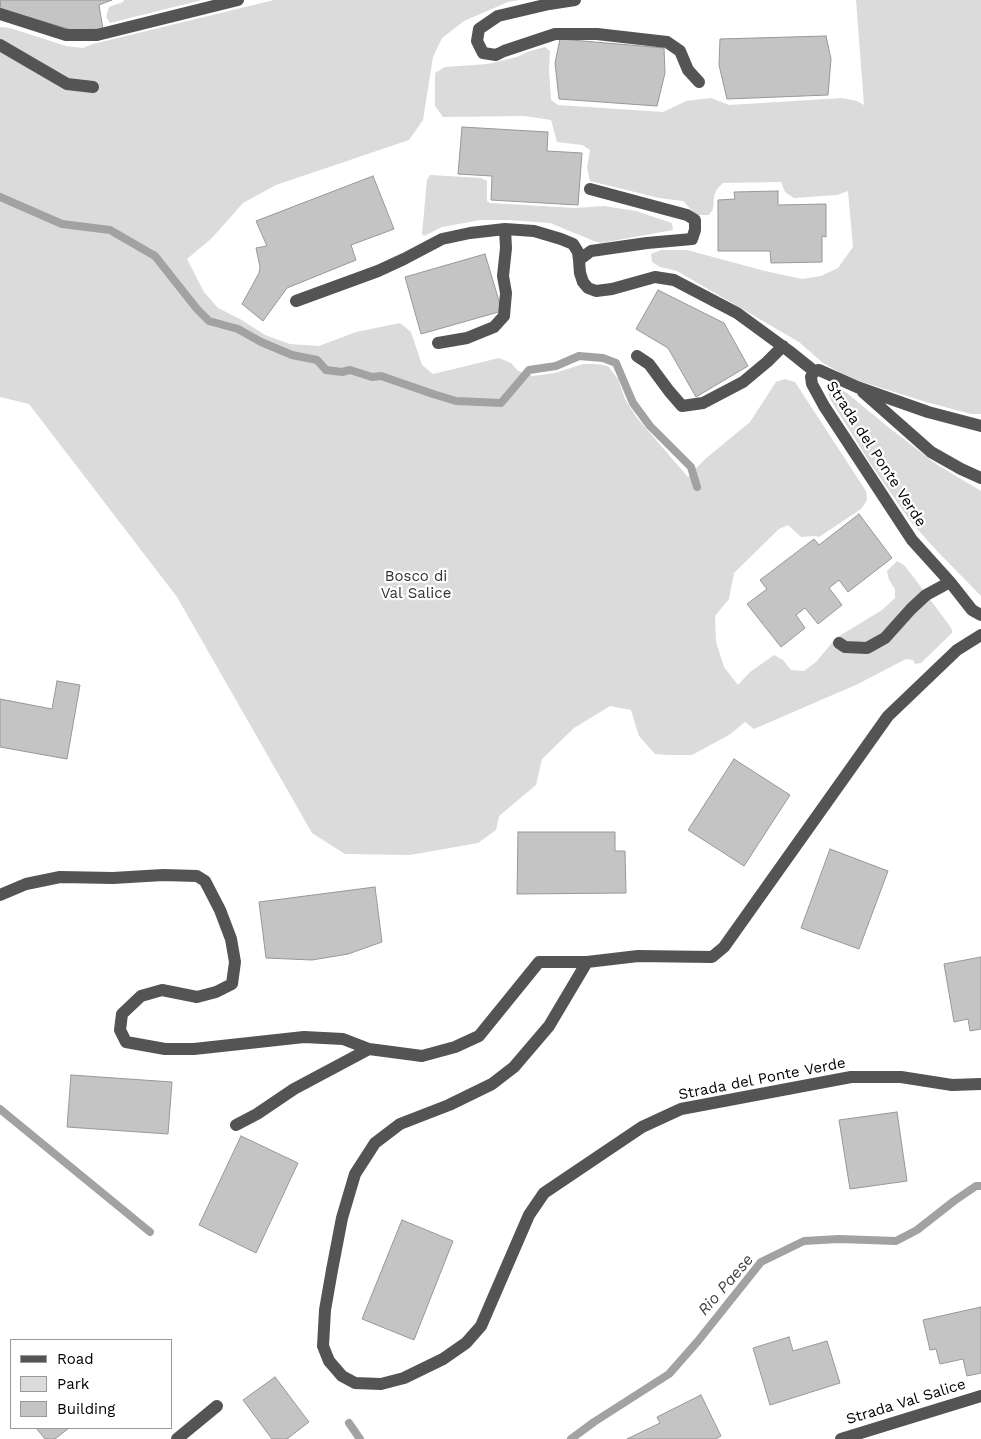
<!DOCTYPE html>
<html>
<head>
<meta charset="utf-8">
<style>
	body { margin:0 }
	#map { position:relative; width:981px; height:1439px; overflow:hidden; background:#fff; font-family:"Work Sans",sans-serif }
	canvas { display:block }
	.legend { position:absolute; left:10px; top:1339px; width:162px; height:90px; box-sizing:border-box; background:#fff; border:1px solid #999; margin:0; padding:6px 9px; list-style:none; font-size:15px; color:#000 }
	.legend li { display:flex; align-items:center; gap:10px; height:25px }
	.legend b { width:25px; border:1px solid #999 }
</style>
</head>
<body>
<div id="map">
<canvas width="981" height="1439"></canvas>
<ul class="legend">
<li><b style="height:6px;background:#545454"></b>Road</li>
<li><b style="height:14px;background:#dbdbdb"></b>Park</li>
<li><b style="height:14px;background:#c4c4c4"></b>Building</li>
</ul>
</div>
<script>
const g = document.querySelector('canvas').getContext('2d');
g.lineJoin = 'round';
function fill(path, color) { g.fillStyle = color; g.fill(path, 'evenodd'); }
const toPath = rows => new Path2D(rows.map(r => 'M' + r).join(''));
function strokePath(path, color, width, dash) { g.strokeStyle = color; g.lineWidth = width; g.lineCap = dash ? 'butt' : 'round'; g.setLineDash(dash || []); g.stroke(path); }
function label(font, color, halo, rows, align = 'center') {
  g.font = font + ' "Work Sans",sans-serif'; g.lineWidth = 4.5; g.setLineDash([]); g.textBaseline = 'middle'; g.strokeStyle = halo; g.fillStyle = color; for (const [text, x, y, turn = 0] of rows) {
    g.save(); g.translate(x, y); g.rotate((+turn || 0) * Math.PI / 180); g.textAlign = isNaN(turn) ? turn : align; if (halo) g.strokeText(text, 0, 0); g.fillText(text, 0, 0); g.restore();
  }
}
fill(toPath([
	[124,0,202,0,110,23,106,17,109,7,123,2],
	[274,0,519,0,508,2,464,21,442,38,433,57,423,120,409,140,276,185,243,203,212,238,187,259,204,292,218,308,240,319,265,335,290,344,319,346,356,332,400,323,411,332,422,365,433,374,499,358,511,363,518,371,533,376,555,373,583,364,596,364,608,366,618,379,625,399,637,418,688,477,704,460,750,422,776,382,785,379,795,382,866,491,867,500,861,509,819,537,815,536,801,537,788,525,779,529,734,573,729,599,715,616,716,642,724,667,738,685,750,672,774,655,783,660,791,670,804,671,816,662,836,638,882,610,895,598,895,589,889,580,887,571,897,561,904,565,915,579,949,625,952,630,952,633,921,663,915,664,913,660,906,659,858,684,754,729,745,722,729,735,692,755,669,755,655,754,639,736,631,710,610,706,574,728,542,759,536,785,499,816,496,830,478,843,410,855,345,854,312,833,177,597,29,404,0,397,0,27,10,28,66,46,83,48,93,44],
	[856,0,981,0,981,414,971,414,926,402,850,378,823,363,799,342,677,271,660,267,652,262,651,254,661,250,687,250,765,271,802,279,821,276,838,268,853,247,848,191,837,195,794,198,785,192,781,182,723,183,717,189,714,196,713,209,709,215,696,215,683,201,659,198,590,181,587,168,590,150,582,145,557,142,551,120,524,116,443,117,435,106,435,73,445,67,488,64,517,57,527,52,545,47,550,51,549,70,551,100,558,105,663,112,686,101,711,98,729,105,842,98,857,101,864,105],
	[430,175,481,178,487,181,487,201,490,203,575,208,604,206,636,211,672,223,673,230,601,243,594,241,550,223,509,220,481,220,442,227,424,236,422,234,427,180],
	[832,388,838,388,847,393,887,426,936,464,981,491,981,596,937,551,911,522,872,466,830,399,828,391]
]), '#dbdbdb');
strokePath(toPath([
	[0,197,62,224,110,230,155,256,197,309,209,321,238,329,261,342,292,355,317,360,326,370,342,372,350,370,372,377,381,376,433,394,456,401,501,403,529,370,556,366,579,356,603,358,616,363,633,403,650,426,691,467,697,487],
	[0,1109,150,1232],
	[349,1423,360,1439],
	[571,1439,594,1422,669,1374,698,1341,761,1262,804,1241,839,1239,896,1241,917,1230,954,1201,976,1186,981,1186]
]), '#a2a2a2', 8);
const building = toPath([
	[0,0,112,0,99,5,103,29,72,30,1,9,0,0],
	[826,36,831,59,828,95,727,99,719,65,720,39,826,36],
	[560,39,664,48,665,73,657,106,559,99,555,63,560,39],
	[462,127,548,132,547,151,582,153,578,205,491,200,492,176,458,174,462,127],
	[373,176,394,229,351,245,356,260,287,288,263,321,242,304,259,273,260,267,256,248,267,246,256,221,373,176],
	[778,191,778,205,826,204,826,237,822,236,822,262,771,263,770,251,718,251,718,200,735,199,734,192,778,191],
	[485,254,502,311,421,334,405,277,485,254],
	[658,290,724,323,748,366,696,397,668,348,636,329,658,290],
	[859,514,892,558,848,592,839,580,829,588,842,605,818,624,805,608,796,615,805,628,781,647,747,604,767,589,760,580,814,539,819,545,859,514],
	[57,681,80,685,67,759,0,747,0,699,52,709,57,681],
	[734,759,790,795,744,866,688,830,734,759],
	[518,832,615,832,615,851,625,851,626,893,517,894,518,832],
	[830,849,888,871,859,949,801,928,830,849],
	[375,887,382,942,348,954,312,960,266,958,259,902,375,887],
	[981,957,981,1029,970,1031,968,1019,954,1022,944,964,981,957],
	[71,1075,172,1082,168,1134,67,1127,71,1075],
	[897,1112,907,1181,850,1189,839,1120,897,1112],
	[241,1136,298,1163,256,1253,199,1225,241,1136],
	[402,1220,453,1241,414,1340,362,1319,402,1220],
	[981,1307,981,1373,967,1376,963,1359,940,1364,936,1349,930,1350,923,1320,981,1307],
	[789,1337,793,1351,827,1341,840,1383,770,1405,753,1348,789,1337],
	[275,1377,309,1422,287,1439,272,1439,243,1400,275,1377],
	[701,1395,721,1436,716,1439,627,1439,660,1423,657,1417,701,1395],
	[36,1428,69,1428,55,1439,45,1439,36,1428]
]);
fill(building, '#c4c4c4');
strokePath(building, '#989898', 1);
strokePath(toPath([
	[575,0,549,4,498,16,479,29,477,41,483,53,496,55,504,51,555,34,597,34,667,42,680,51,688,70,699,82],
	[0,14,66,35,97,35,238,0],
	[0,45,67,84,93,87],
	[590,189,687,215,695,220,695,230,692,239,647,243,591,251,579,260,580,273,583,282,588,288,596,291,612,289,655,277,674,280,737,313,789,351,814,371],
	[296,301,378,271,404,259,442,239,470,233,505,229,534,231,561,239,573,244,578,252,579,260],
	[438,343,467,338,494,327,504,316,506,293,503,276,506,248,505,229],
	[637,356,649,364,669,391,682,406,703,403,743,382,767,362,783,346],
	[863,392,931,452,961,469,981,478],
	[981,426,928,412,857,387,819,370,814,371,811,377,812,384,824,406,912,540,950,582,972,610,981,615],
	[839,643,845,647,867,648,885,638,911,609,926,595,950,582],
	[0,895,26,884,60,877,113,878,163,875,197,876,205,881,220,910,231,939,235,962,232,984,216,992,197,997,162,990,141,996,122,1014,120,1030,126,1042,165,1049,194,1049,304,1037,343,1039,369,1049,422,1056,455,1047,479,1036,539,962,587,962,638,956,712,957,724,947,888,716,957,650,981,635],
	[587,962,549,1026,514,1067,492,1084,449,1105,400,1124,375,1143,355,1174,342,1218,332,1270,325,1310,323,1346,329,1361,342,1376,355,1383,381,1384,404,1378,443,1359,466,1343,481,1326,529,1215,544,1193,642,1127,681,1109,851,1077,901,1077,952,1085,981,1084],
	[236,1125,257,1114,294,1089,369,1049],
	[177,1439,217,1406],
	[841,1439,981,1396]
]), '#545454', 12);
label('15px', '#000', '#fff', [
	["Strada del Ponte Verde",876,454,57],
	["Strada del Ponte Verde",762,1079,-11],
	["Strada Val Salice",906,1402,-17]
]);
label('15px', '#323232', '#fff', [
	["Bosco di",416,577],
	["Val Salice",416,594]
]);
label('italic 16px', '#434343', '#fff', [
	["Rio Paese",726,1285,-49]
]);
</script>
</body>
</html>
